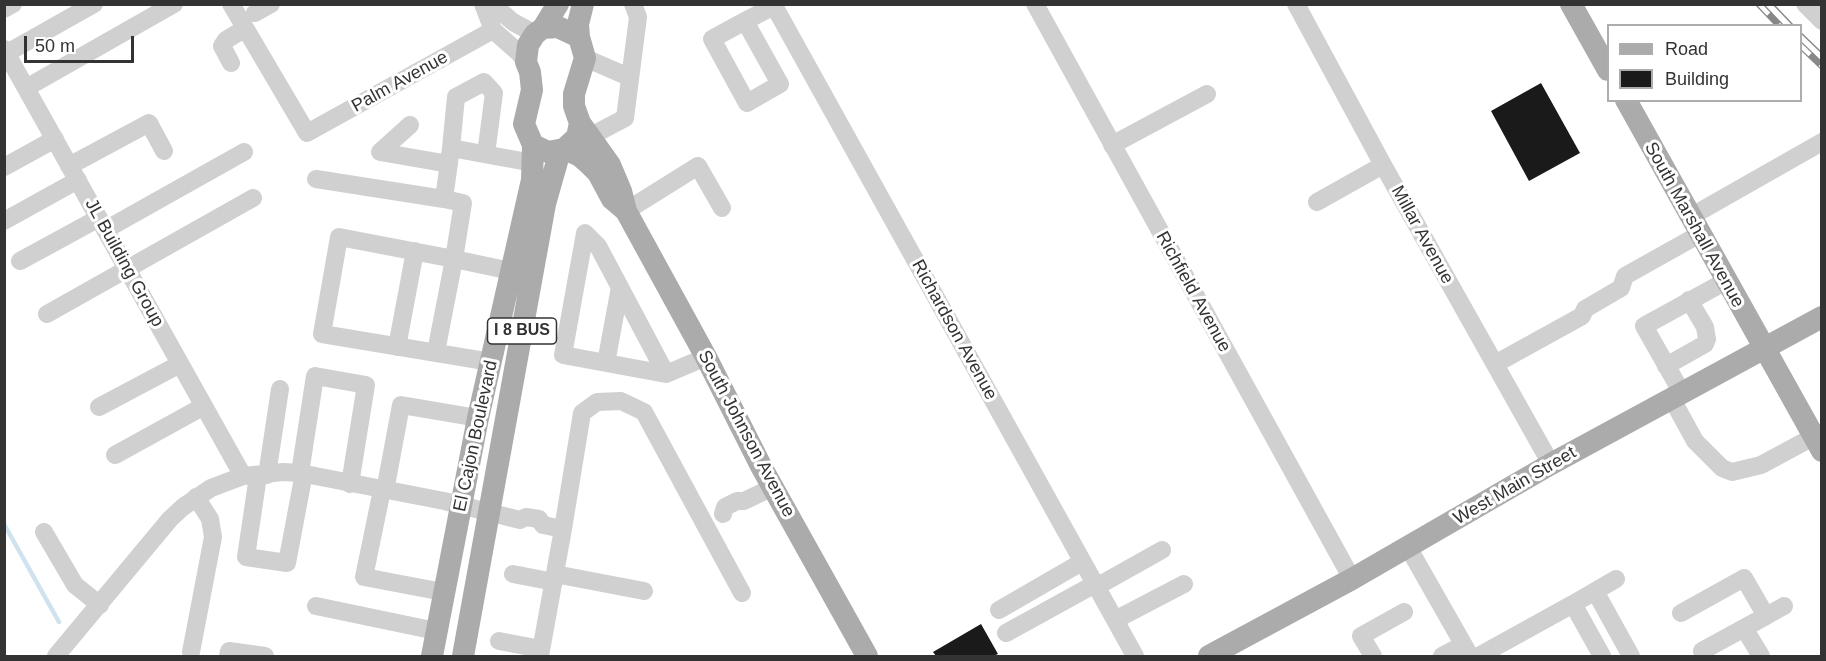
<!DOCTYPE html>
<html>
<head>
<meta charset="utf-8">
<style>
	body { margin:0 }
	#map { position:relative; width:1826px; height:661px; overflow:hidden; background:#fff; font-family:Arial,sans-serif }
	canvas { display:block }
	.frame { position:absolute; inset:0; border:6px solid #333; pointer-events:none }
	.legend { position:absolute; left:1607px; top:24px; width:195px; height:78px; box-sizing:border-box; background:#fff; border:2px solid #adadad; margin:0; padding:8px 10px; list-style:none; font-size:18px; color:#333 }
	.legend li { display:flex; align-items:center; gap:12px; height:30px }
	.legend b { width:30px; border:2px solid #adadad }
	.scale { position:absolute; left:24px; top:36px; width:110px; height:27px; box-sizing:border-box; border:3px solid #333; border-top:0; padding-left:8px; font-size:18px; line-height:21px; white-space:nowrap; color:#333; -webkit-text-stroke:4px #fff; paint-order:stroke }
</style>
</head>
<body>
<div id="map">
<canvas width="1826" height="661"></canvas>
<div class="frame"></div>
<ul class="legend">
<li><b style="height:8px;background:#ababab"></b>Road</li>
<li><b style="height:16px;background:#1a1a1a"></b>Building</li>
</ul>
<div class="scale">50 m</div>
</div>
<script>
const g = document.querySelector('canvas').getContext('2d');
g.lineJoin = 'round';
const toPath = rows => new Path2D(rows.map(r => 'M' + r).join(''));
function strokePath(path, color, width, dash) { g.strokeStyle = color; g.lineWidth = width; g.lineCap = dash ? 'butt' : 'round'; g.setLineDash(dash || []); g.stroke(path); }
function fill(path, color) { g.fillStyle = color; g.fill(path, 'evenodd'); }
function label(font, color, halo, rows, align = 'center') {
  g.font = font + ' Arial,sans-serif'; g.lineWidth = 6; g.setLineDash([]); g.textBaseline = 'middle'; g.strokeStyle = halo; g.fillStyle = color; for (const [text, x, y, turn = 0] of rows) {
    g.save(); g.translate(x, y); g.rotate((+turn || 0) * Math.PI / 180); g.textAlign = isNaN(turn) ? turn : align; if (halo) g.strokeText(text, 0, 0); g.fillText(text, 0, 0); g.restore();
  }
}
strokePath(toPath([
	[4,524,59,622]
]), '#cfe2ee', 4.5);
fill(toPath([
	[1541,83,1580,153,1529,181,1491,111],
	[981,624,998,654,993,656,936,656,933,652]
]), '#1a1a1a');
strokePath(toPath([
	[231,4,307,133,493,30],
	[483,4,493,30,519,53,526,62],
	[492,4,513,22,535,34],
	[773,4,1135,656],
	[1035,4,1352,579],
	[1296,4,1383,165,1551,464],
	[1805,4,1822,21],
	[4,9,13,4],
	[255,13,271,4],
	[745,21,780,84,747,103,712,39,745,21,774,6],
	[4,49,243,476],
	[7,53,94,4],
	[585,58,629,77],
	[231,63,222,46,226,40,244,29],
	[26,88,174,4],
	[410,125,380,152,449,164],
	[589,137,625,118,638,17,633,4],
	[1112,145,1207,94],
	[451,148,444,199,463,203,454,259,511,271],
	[486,154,494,93,484,82,456,97,451,148,533,163],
	[69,166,149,123,164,151],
	[4,167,55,139],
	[316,179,444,199],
	[1317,202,1383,165],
	[626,211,698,166,722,208],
	[1690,217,1822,142],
	[4,221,78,180],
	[105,230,244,152],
	[20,261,99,218],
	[47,314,253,198],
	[397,347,415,251],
	[436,352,454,259,339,237,322,334,491,362],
	[606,363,620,287],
	[1495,364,1582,316,1585,309,1621,288,1625,276,1700,234],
	[1666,366,1705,344,1707,339,1705,327,1689,300],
	[666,374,598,246,585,233,563,355,666,374,706,357],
	[1682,393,1644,326,1726,281],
	[1672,399,1695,441,1722,468,1732,472,1761,465,1813,437],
	[99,407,180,364],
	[115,455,204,406],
	[300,473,315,376,366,385,350,484],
	[267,475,280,389],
	[258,476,246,557,287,563,304,473],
	[382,490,364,577,443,592],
	[385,491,401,405,478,418],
	[723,514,725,507,737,501,744,501,773,487],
	[44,532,75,585,100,605],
	[1408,547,1470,656],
	[513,574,554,582],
	[555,574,644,591],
	[1096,587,1162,550],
	[1595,591,1631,656],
	[316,606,436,631],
	[999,610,1082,562],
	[1681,613,1744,578,1766,616,1784,606],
	[1115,620,1184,584],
	[1744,628,1761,656],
	[1006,633,1095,584],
	[499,641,541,649],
	[191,652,213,537,210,519,196,497],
	[56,656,170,519,183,507,211,488,243,476,283,472,300,473,444,501,520,520,526,517,539,519,543,525,563,529,582,413,597,402,621,401,644,412,742,593],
	[228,656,229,651,265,656],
	[540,656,563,529],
	[1373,656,1361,636,1404,612],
	[1442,656,1463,645],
	[1479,656,1573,604],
	[1602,656,1573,604,1616,579],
	[1704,656,1702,651,1766,616]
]), '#d0d0d0', 18);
strokePath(toPath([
	[1571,4,1608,70],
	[543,28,558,4],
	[579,37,558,27,543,28,535,34,528,45,526,62,530,72,532,90,524,124,533,145,548,152,564,149,577,137,580,123,574,106,574,94,585,58,579,37,578,24,583,4],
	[1626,100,1822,451],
	[564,149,580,156,589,164,598,173,612,199,626,211,621,191,610,165,580,123],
	[626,211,706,357,762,468,867,656],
	[432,656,478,418,532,180,533,145],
	[463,656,545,204,560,151],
	[1209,656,1352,579,1551,464,1822,317]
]), '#ababab', 22);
strokePath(toPath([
	[1773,4,1794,26],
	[1800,32,1822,53]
]), '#888', 1.5);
const rail = toPath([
	[1759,4,1780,26],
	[1800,45,1822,66]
]);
strokePath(rail, '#888', 7);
strokePath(rail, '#fff', 4.5, [14]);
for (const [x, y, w] of [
	[522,331,69]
]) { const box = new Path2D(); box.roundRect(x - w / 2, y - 13, w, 26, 4.5); g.fillStyle = '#fff'; g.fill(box); strokePath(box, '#333', 1.5); }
label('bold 16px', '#333', null, [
	["I 8 BUS",522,331]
]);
label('18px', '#333', '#fff', [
	["Palm Avenue",400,82,-29],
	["South Marshall Avenue",1694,225,61],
	["Millar Avenue",1422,235,61],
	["JL Building Group",124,263,61],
	["Richfield Avenue",1193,292,61],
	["Richardson Avenue",954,330,61],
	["South Johnson Avenue",746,434,62],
	["El Cajon Boulevard",476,436,-78],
	["West Main Street",1515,486,-30]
]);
</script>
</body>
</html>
